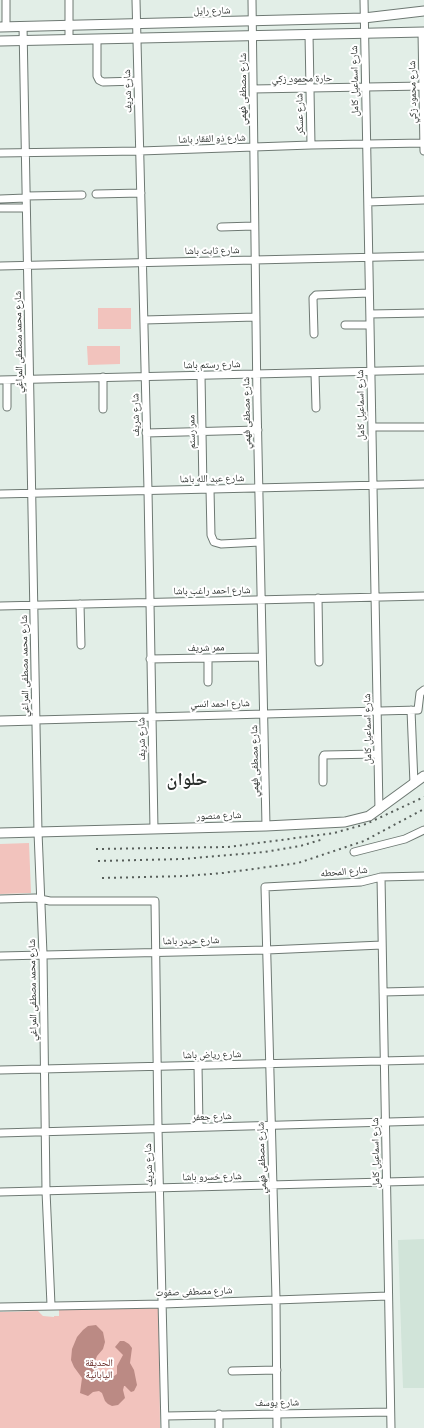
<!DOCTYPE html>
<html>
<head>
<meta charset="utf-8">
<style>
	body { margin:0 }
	canvas { display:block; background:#e2eee7 }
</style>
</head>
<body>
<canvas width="424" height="1428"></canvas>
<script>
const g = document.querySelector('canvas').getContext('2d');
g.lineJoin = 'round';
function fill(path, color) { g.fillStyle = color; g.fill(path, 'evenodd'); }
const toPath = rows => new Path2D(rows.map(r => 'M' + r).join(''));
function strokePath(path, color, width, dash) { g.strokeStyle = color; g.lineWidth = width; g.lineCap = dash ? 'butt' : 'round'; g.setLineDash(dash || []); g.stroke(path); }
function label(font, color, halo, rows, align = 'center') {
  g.font = font + ' "Archivo Narrow","Noto Naskh Arabic",sans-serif'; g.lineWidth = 4; g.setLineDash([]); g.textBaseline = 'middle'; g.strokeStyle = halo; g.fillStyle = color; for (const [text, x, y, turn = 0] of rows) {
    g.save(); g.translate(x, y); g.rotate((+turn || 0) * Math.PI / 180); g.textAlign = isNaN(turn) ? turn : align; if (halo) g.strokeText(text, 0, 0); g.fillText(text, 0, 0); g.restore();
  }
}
fill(toPath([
	[424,1239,424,1388,403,1388,398,1240]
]), '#d1e4d9');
fill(toPath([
	[98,308,131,308,131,329,98,329],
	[87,346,120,346,120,364,88,365],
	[29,843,31,893,0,894,0,844],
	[159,1308,160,1428,0,1428,0,1312,38,1311,43,1316,54,1317,54,1316,59,1316,59,1310]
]), '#f2c3bd');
fill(toPath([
	[96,1325,103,1332,105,1342,103,1349,97,1356,95,1361,98,1371,101,1375,114,1376,117,1374,117,1366,123,1355,115,1347,120,1341,124,1341,129,1344,132,1348,130,1363,134,1370,137,1385,134,1391,131,1392,125,1386,124,1386,123,1390,125,1398,118,1405,112,1406,108,1404,105,1401,102,1393,99,1391,93,1392,88,1396,80,1393,82,1378,74,1367,71,1360,72,1349,77,1337,83,1330,88,1326]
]), '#bb8a84');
const street = toPath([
	[6,0,6,27],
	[69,0,69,39],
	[136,0,148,490,154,829],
	[252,0,257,403,266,826],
	[364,0,379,810],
	[23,26,38,832,43,954,46,1191,51,1305],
	[422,32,424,151],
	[309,34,311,145],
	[97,39,97,76,99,80,103,82,138,81],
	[253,89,424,86],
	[0,153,140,151,311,145,424,143],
	[96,194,141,193],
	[26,196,82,195],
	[0,199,26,198],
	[368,202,424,200],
	[0,208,26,208],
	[221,227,254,226],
	[0,266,424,256],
	[370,314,424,313],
	[144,320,256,317],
	[345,325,370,325],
	[314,334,313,298,316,295,369,293],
	[315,373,316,408],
	[201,375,203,489],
	[0,380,424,370],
	[7,380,7,407],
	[103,409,103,377],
	[372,427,424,427],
	[146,433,258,430],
	[210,489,211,535,214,542,221,544,260,542],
	[0,494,424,484],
	[318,598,319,662],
	[80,604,81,645],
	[0,606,424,596],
	[208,658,208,682],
	[150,659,262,657],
	[411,710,414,784],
	[36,720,418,710,420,693,424,690],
	[323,782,323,757,324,755,378,754],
	[354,852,405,839,424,830],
	[381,877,391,1428],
	[0,899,35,898,50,901,155,901,158,1128,165,1428],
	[0,956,267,950,382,945],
	[383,992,424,991],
	[198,1065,199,1127],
	[0,1070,424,1060],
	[0,1133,424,1121],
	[0,1192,424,1181],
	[0,1307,163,1304,388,1296],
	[232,1371,277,1370],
	[219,1414,219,1428],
	[165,1416,390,1412],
	[277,1428,276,1299,265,887,361,882,381,877,424,876]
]);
const secondary = toPath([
	[0,27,364,18,424,11],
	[0,41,424,32],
	[0,721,36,720],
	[0,833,266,826,345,822,369,816,424,776]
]);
strokePath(street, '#6e7973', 9);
strokePath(secondary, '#6e7973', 11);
strokePath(street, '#fff', 7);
strokePath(secondary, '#fff', 9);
strokePath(toPath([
	[96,849,228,847,334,833,366,824,424,797],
	[98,861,183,859,264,852,300,846,324,839],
	[102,878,186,876,223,873,298,863,364,841,424,809]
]), '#575e5a', 2, [2, 4]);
label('10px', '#2a2f2c', '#fff', [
	["شارع رايل",212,11,-1],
	["حارة محمود زكي",302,79,-1],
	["شارع اسماعيل كامل",355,81,-91],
	["شارع مصطفى فهمي",243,89,-90],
	["شارع شريف",128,91,-92],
	["شارع محمود زكي",413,92,-91],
	["شارع عسكر",300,114,-91],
	["شارع ذو الفقار باشا",212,139,-2],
	["شارع ثابت باشا",212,251,-1],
	["شارع محمد مصطفى المراغي",19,342,-91],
	["شارع رستم باشا",212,365,-1],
	["شارع اسماعيل كامل",361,405,-91],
	["شارع مصطفى فهمي",247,413,-91],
	["شارع شريف",136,415,-91],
	["ممر رستم",192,432,-91],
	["شارع عبد الله باشا",212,479,-1],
	["شارع احمد راغب باشا",212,591,-1],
	["ممر شريف",206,648,-1],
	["شارع محمد مصطفى المراغي",25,666,-91],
	["شارع احمد انسي",220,704,-1],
	["شارع اسماعيل كامل",368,729,-91],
	["شارع شريف",142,739,-91],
	["شارع مصطفى فهمي",255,761,-91],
	["شارع منصور",219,816,-2],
	["شارع المحطه",344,872,-5],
	["شارع حيدر باشا",191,941,-1],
	["شارع محمد مصطفى المراغي",33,990,-91],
	["شارع رياض باشا",212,1055,-1],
	["شارع جعفر",212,1117,-2],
	["شارع اسماعيل كامل",376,1153,-91],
	["شارع مصطفى فهمي",262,1158,-92],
	["شارع شريف",149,1165,-92],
	["شارع خسرو باشا",212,1177,-1],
	["شارع مصطفى صفوت",194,1292,-2],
	["شارع يوسف",277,1403,-1]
]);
label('10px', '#60221e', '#fff', [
	["الحديقة",99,1363],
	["اليابانية",99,1375]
]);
label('bold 18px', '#2a2f2c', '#fff', [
	["حلوان",187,780]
]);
</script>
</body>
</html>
